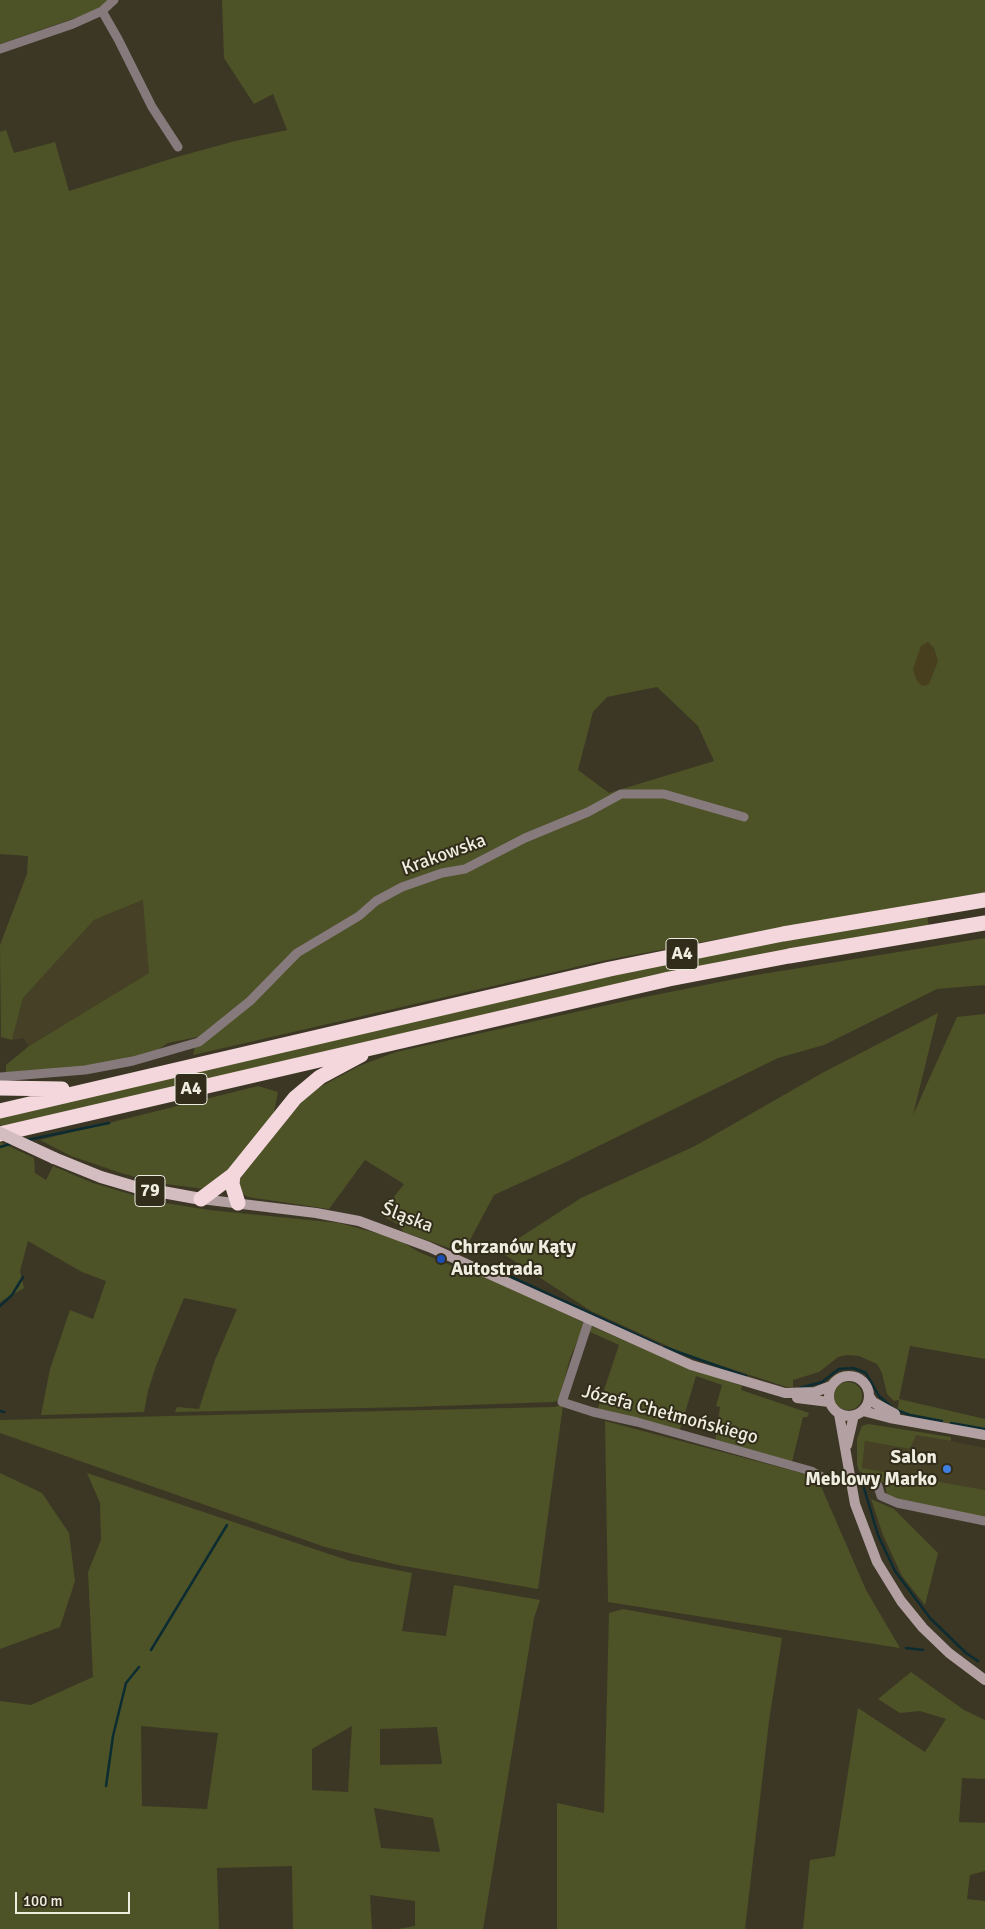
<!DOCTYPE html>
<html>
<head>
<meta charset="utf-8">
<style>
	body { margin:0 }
	#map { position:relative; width:985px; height:1929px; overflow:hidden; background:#3c3724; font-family:Signika,sans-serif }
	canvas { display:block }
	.scale { position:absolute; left:15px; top:1892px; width:115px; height:22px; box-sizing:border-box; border:2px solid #efece0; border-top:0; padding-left:6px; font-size:15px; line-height:18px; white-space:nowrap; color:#efece0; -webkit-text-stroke:4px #322d1a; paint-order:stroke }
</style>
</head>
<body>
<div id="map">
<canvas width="985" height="1929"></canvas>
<div class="scale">100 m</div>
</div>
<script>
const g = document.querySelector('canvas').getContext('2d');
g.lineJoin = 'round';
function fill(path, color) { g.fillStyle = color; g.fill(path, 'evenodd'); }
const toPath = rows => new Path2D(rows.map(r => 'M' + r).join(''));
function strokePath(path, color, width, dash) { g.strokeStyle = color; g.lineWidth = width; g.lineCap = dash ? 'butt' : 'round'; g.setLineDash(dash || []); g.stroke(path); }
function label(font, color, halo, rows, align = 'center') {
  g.font = font + ' Signika,sans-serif'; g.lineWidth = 4; g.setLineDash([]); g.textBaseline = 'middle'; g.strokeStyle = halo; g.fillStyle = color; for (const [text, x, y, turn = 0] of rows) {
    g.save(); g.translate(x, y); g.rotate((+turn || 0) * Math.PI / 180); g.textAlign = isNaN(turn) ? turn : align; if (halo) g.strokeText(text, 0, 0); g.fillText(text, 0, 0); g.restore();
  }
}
fill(toPath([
	[144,900,149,973,29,1046,23,1038,12,1040,23,998,94,920],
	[916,1434,985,1448,985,1490,862,1468,865,1441,910,1449]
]), '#464026');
fill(toPath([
	[0,0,108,0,98,10,0,44],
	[222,0,985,0,985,895,724,938,602,961,193,1055,197,1037,168,1043,157,1050,110,1063,29,1072,6,1072,6,1065,29,1046,149,973,143,900,94,920,23,998,12,1040,1,1037,0,945,27,874,28,856,0,854,0,132,6,130,14,153,55,142,69,191,177,157,235,141,287,130,273,94,254,104,224,58],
	[657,687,698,726,714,761,609,793,578,770,593,712,607,697],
	[927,914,929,928,6,1127,0,1125,0,1116,593,978,727,950],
	[985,938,985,985,937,989,824,1045,778,1058,564,1163,494,1195,463,1253,404,1232,396,1223,380,1215,404,1184,365,1160,329,1209,248,1197,239,1191,239,1180,279,1128,311,1092,359,1066,396,1052,630,1000,750,976],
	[938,1013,913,1115,957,1017,985,1014,985,1359,910,1346,899,1399,985,1419,985,1431,897,1412,899,1400,894,1401,887,1394,882,1373,877,1364,859,1356,847,1355,838,1357,819,1372,793,1380,793,1387,787,1387,685,1354,591,1311,499,1251,581,1198,695,1146,824,1072],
	[258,1086,278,1092,273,1117,227,1176,204,1189,158,1183,121,1173,71,1156,40,1140],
	[0,1142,34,1158,35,1173,46,1180,53,1166,93,1183,153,1201,209,1210,339,1223,395,1238,419,1252,462,1270,480,1274,585,1323,570,1358,559,1400,553,1402,411,1407,175,1412,177,1407,199,1409,215,1360,237,1309,184,1298,156,1366,148,1391,144,1412,41,1415,50,1369,70,1310,93,1319,106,1281,82,1272,28,1241,20,1271,24,1288,0,1302],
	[591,1326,681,1365,742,1386,741,1390,809,1413,807,1417,803,1417,792,1462,715,1443,720,1407,716,1406,722,1385,696,1376,679,1433,597,1411,619,1345,588,1331],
	[844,1371,857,1373,866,1379,872,1387,872,1396,865,1380,854,1374,838,1375,825,1384,834,1375],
	'834 1396a14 14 0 1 1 28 0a14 14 0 1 1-28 0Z',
	[563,1405,538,1589,398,1565,325,1547,0,1433,0,1420,554,1407],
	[605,1421,809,1475,812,1482,820,1484,866,1590,900,1648,608,1602],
	[868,1424,951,1437,951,1441,916,1435,910,1449,865,1441,862,1468,985,1490,985,1520,887,1497,885,1484,859,1471,857,1465,857,1439,862,1426],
	[0,1473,42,1493,69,1533,75,1581,60,1627,0,1649],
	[87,1473,350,1561,412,1573,402,1631,446,1636,454,1585,540,1600,534,1618,483,1929,398,1929,415,1926,415,1901,370,1895,372,1929,293,1929,292,1866,217,1868,219,1929,0,1929,0,1701,31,1705,93,1677,88,1572,101,1540,100,1503],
	[141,1726,218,1733,207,1809,142,1806],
	[352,1726,348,1792,312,1790,312,1749],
	[437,1727,442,1764,380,1765,380,1729],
	[374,1808,433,1818,440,1852,381,1848],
	[871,1499,894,1509,938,1553,925,1605,902,1576,883,1535],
	[623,1609,782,1638,769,1721,745,1929,557,1929,557,1803,604,1813,609,1613],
	[911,1672,964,1710,985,1720,985,1779,962,1778,959,1822,985,1823,985,1871,970,1875,967,1899,985,1901,985,1929,803,1929,810,1860,835,1856,858,1708,925,1752,946,1719,920,1711,900,1713,878,1699]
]), '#4d5327');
fill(toPath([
	[928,642,934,648,938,661,929,684,922,686,916,679,913,669,921,646]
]), '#473f1e');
strokePath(toPath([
	[27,1140,109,1123],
	[0,1147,10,1144],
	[494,1266,507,1275,659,1345],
	[0,1306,12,1295,23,1277],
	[664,1347,746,1376],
	[800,1388,822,1382,839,1369,853,1368,866,1373,879,1396,894,1409,910,1415,942,1421],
	[0,1411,4,1412],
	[951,1423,985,1429],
	[864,1488,878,1535,895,1571,930,1618,966,1653,978,1661],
	[906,1648,923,1650],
	[151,1650,227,1525],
	[106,1786,113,1736,126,1683,139,1667]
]), '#0c2c32', 2.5);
strokePath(toPath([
	[102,11,118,39,152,107,178,147],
	[0,49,73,24,102,11,114,0],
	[0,1077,85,1070,133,1061,199,1042,250,1001,297,953,359,916,376,901,402,887,442,873,465,869,525,838,588,812,621,794,664,794,744,817],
	[589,1320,562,1402,593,1412,637,1422,811,1471,822,1477],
	[878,1486,881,1496,897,1503,985,1521]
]), '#867a7c', 9);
strokePath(toPath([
	[201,1199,316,1213,359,1221,429,1247,691,1365,785,1393,815,1392,831,1386],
	'829 1396a20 20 0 1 1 40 0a20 20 0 1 1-40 0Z',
	[869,1396,873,1402,895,1414],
	[797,1398,829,1402],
	[863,1411,890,1418,985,1435],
	[839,1414,855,1504,877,1562,901,1601,923,1628,949,1653,985,1680],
	[847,1445,854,1415]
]), '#b2a0a3', 10);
strokePath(toPath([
	[54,1158,101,1177,135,1187,201,1199]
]), '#d4bdc1', 12);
strokePath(toPath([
	[0,1088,62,1089],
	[0,1111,610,969,783,934,985,900],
	[0,1134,669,979,789,956,985,923],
	[233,1175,232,1184,238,1203],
	[201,1199,233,1175,295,1098,320,1077,361,1055]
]), '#f3d7dc', 15);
strokePath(toPath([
	[0,1133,54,1158]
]), '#d4bdc1', 12);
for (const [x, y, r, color] of [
	[441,1259,5,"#1a4fb4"],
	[947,1469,5,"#3f7fe0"]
]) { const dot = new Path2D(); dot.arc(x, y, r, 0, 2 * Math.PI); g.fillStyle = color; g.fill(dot); strokePath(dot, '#322d1a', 2); }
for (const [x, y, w] of [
	[682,954,32],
	[191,1089,32],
	[150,1191,30]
]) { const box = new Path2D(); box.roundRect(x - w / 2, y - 15.5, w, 31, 4); g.fillStyle = '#322d1a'; g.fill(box); strokePath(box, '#efece0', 1); }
label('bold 18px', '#efece0', null, [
	["A4",682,954],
	["A4",191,1089],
	["79",150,1191]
]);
label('19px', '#efece0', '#322d1a', [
	["Krakowska",444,855,-20],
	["Śląska",407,1218,21],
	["Józefa Chełmońskiego",670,1415,15]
]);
label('bold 19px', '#efece0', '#322d1a', [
	["Chrzanów Kąty",451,1248],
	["Autostrada",451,1270],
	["Salon",937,1458,"right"],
	["Meblowy Marko",937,1480,"right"]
], 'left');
</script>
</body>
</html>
